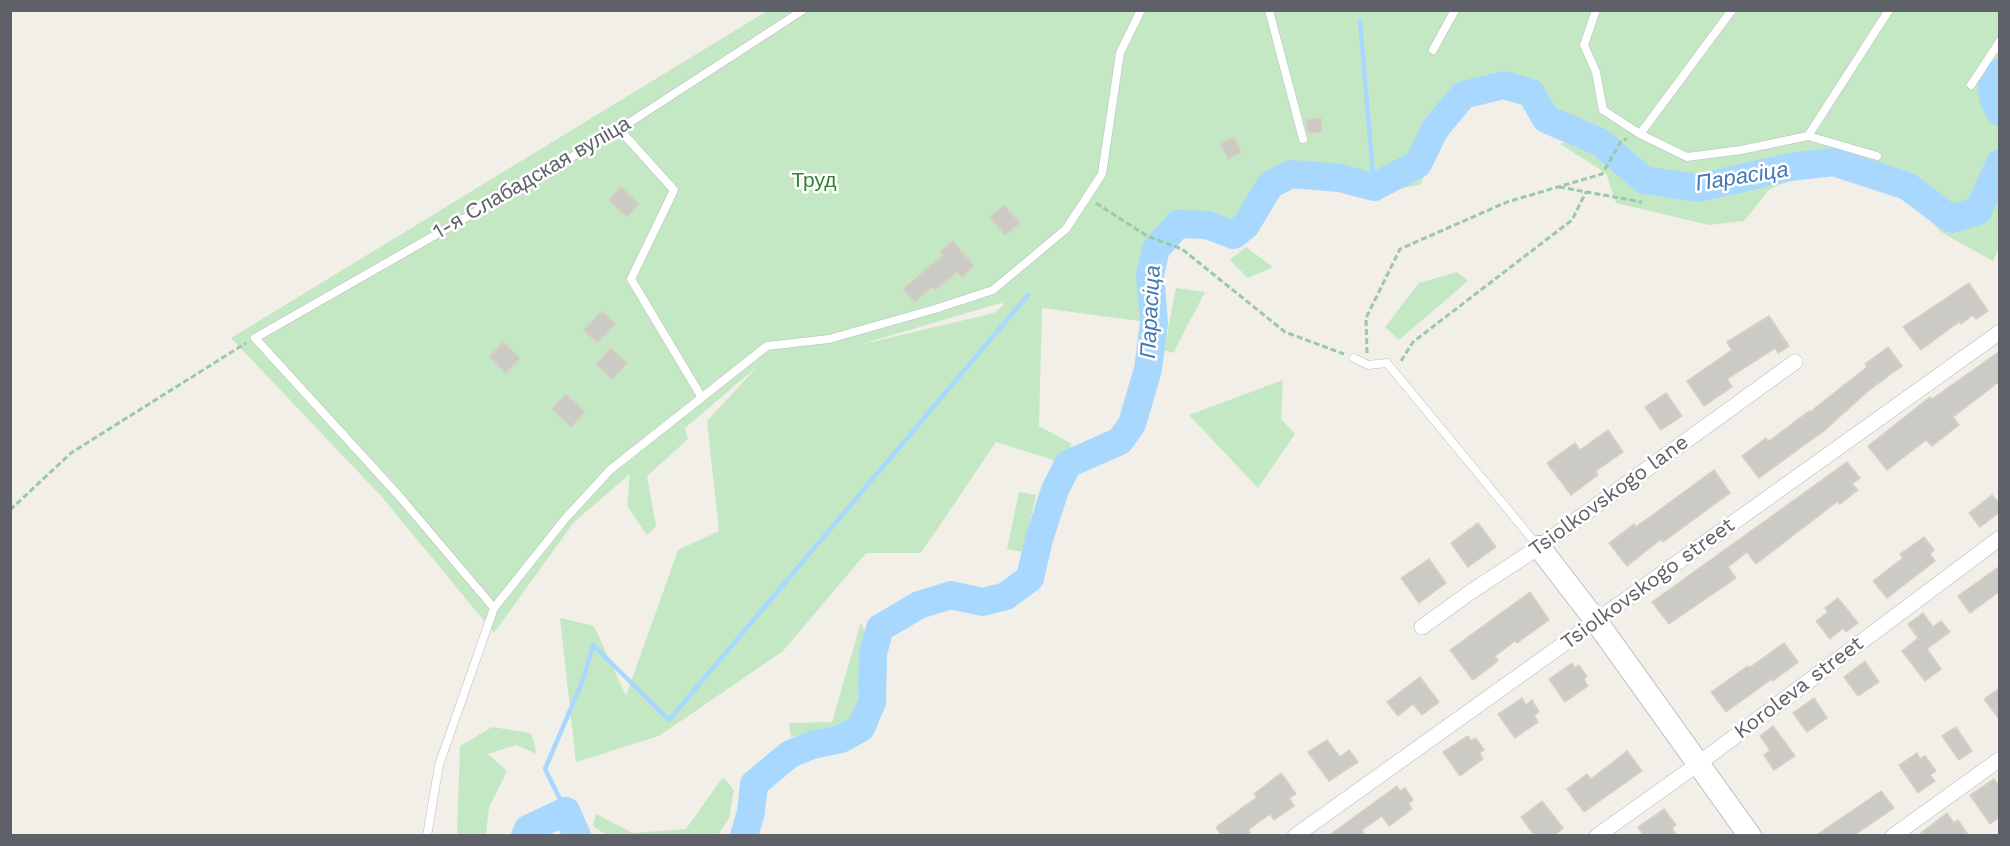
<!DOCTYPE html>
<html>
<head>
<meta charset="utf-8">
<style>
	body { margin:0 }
	#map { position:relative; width:2010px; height:846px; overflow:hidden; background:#f1efe7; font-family:"Work Sans",sans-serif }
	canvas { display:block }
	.frame { position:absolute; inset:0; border:12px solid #5e6268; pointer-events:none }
</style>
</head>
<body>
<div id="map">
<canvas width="2010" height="846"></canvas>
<div class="frame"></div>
</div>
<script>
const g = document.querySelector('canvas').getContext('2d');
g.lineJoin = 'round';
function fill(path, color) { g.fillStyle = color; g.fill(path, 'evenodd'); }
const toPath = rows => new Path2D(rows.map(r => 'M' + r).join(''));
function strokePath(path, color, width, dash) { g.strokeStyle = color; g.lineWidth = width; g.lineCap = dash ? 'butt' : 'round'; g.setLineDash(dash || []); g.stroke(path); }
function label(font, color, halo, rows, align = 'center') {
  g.font = font + ' "Work Sans",sans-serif'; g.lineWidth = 5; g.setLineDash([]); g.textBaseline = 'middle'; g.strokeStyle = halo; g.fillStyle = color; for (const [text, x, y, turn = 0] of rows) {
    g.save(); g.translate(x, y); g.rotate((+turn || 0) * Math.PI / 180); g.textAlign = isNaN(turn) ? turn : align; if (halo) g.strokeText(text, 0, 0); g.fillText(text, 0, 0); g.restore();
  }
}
fill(toPath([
	[767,11,1999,11,1999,79,1996,74,1992,76,1993,98,1994,101,2000,101,2000,246,1993,261,1941,232,1915,202,1894,182,1833,162,1820,164,1769,190,1744,221,1709,225,1616,203,1606,173,1560,144,1583,135,1546,119,1531,93,1508,86,1499,86,1472,93,1446,129,1420,185,1356,196,1317,176,1291,174,1270,185,1246,225,1234,235,1207,225,1178,224,1156,250,1150,274,1154,323,1042,308,1039,426,1072,444,1060,462,996,442,921,553,866,553,783,651,659,736,576,762,560,618,594,626,626,696,678,550,719,531,707,421,758,366,685,428,688,439,647,476,656,526,647,535,627,506,630,474,574,522,494,633,382,497,231,338],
	[1001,303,1004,304,994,313,855,346],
	[1246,247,1273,267,1248,278,1230,260],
	[1457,272,1468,281,1399,340,1385,327,1419,283],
	[1176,288,1205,292,1173,353,1164,350],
	[1283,380,1281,419,1295,434,1258,488,1189,415],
	[1019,492,1036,495,1023,552,1007,549],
	[861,622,866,637,854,723,791,737,789,723,832,722],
	[492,727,531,733,537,754,516,745,488,754,507,771,489,807,486,835,457,835,460,746],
	[723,777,734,790,729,818,718,835,606,835,593,826,596,814,633,833,686,829]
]), '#c4e8c4');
strokePath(toPath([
	[1360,21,1374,187],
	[566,811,545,769,583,680,593,645,669,720,1028,295]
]), '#a9d8ff', 4.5);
strokePath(toPath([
	[2000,72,1991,76,1993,98,2000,112],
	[525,836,528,829,566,811,577,836],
	[744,836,751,812,754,784,790,754,812,745,841,739,861,728,872,702,873,653,880,628,919,605,951,595,983,602,1006,596,1030,578,1039,539,1055,490,1068,464,1120,441,1132,424,1148,369,1154,323,1150,274,1156,249,1178,224,1207,225,1234,235,1246,225,1270,185,1291,174,1340,178,1374,187,1418,164,1435,129,1463,95,1504,85,1531,93,1546,119,1600,142,1644,180,1698,188,1790,167,1833,162,1907,186,1951,219,1978,211,2000,163]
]), '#a9d8ff', 28);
const building = toPath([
	[1321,118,1322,132,1308,133,1306,120,1321,118],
	[1234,137,1241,152,1228,159,1221,144,1234,137],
	[621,187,639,204,627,217,609,200,621,187],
	[1004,205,1020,223,1005,235,990,217,1004,205],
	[953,241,974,266,962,277,957,272,935,290,932,287,915,302,903,289,943,255,940,252,953,241],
	[1969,283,1988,311,1976,319,1973,315,1961,324,1960,321,1921,350,1903,327,1969,283],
	[602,311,615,324,597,343,584,330,602,311],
	[1769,316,1789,346,1778,353,1775,348,1727,379,1732,387,1704,406,1687,381,1732,350,1727,342,1769,316],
	[503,342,520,358,506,373,489,357,503,342],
	[1888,347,1902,366,1868,391,1825,430,1759,478,1742,456,1766,438,1769,441,1809,411,1810,412,1867,367,1865,364,1888,347],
	[611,348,627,363,612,379,596,364,611,348],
	[2000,351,2000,381,1953,417,1959,425,1932,446,1926,440,1887,470,1868,446,1930,397,1932,399,2000,351],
	[1666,393,1682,416,1661,430,1645,407,1666,393],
	[566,394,585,412,571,427,552,409,566,394],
	[1608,430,1623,452,1596,471,1598,475,1571,495,1547,463,1575,443,1580,450,1608,430],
	[1847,462,1860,478,1852,484,1858,490,1840,504,1838,501,1756,564,1747,552,1728,567,1736,578,1669,624,1652,602,1847,462],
	[1714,470,1730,493,1663,542,1661,539,1627,566,1609,543,1634,524,1636,527,1714,470],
	[1992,495,2000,504,2000,512,1980,527,1969,513,1992,495],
	[1478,523,1496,547,1468,567,1451,543,1478,523],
	[1924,537,1934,550,1930,554,1935,561,1887,598,1873,581,1903,558,1900,554,1924,537],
	[1429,559,1446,583,1419,603,1401,578,1429,559],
	[2000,566,2000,591,1970,613,1958,596,2000,566],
	[1530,592,1549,620,1517,643,1515,641,1495,656,1498,661,1473,680,1450,650,1530,592],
	[1838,598,1858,623,1846,632,1843,628,1830,639,1816,621,1828,612,1825,608,1838,598],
	[1923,613,1933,627,1941,621,1950,632,1927,649,1941,669,1925,681,1902,651,1918,638,1908,624,1923,613],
	[1784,643,1798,662,1773,681,1772,679,1726,712,1711,692,1748,666,1749,668,1784,643],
	[1865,661,1879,682,1858,696,1844,677,1865,661],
	[1572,663,1575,668,1579,665,1587,677,1584,679,1588,686,1565,702,1549,679,1572,663],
	[1420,677,1439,702,1422,715,1413,704,1398,716,1387,702,1420,677],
	[2000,688,2000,720,1984,699,2000,688],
	[1522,698,1526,705,1532,700,1539,712,1534,715,1538,722,1515,738,1498,714,1522,698],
	[1814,698,1827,718,1807,732,1793,713,1814,698],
	[1773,726,1795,756,1774,770,1764,755,1770,750,1760,736,1773,726],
	[1956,727,1972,751,1959,760,1942,736,1956,727],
	[1468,736,1471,741,1476,738,1484,750,1479,753,1483,759,1460,776,1443,752,1468,736],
	[1327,740,1340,757,1349,750,1358,762,1329,781,1308,752,1327,740],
	[1627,751,1642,771,1584,812,1567,789,1587,774,1591,779,1627,751],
	[1917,753,1920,759,1925,756,1936,771,1930,775,1935,781,1918,793,1899,765,1917,753],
	[1281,773,1296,794,1289,798,1294,806,1274,820,1270,814,1248,830,1252,836,1222,836,1216,827,1257,797,1254,794,1281,773],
	[1994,779,2000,787,2000,817,1990,824,1970,795,1994,779],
	[1397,786,1400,791,1405,788,1413,800,1408,803,1412,809,1389,826,1382,816,1362,830,1365,836,1328,836,1397,786],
	[1881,791,1894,808,1872,823,1853,836,1815,836,1881,791],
	[1542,801,1563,828,1554,836,1535,836,1521,817,1542,801],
	[1664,809,1676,825,1672,828,1677,836,1644,836,1638,827,1664,809],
	[1947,813,1954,823,1958,820,1969,836,1917,836,1947,813]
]);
fill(building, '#cccac4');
strokePath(building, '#d6d1c5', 1.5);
const lane = toPath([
	[1269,10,1303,139],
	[1596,10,1584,45,1596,72,1603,110,1640,134,1687,157,1741,150,1808,136,1877,156],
	[1433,50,1455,10],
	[1971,85,2000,41],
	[619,129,674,190,631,279,701,396],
	[1640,134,1732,10],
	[1808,136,1889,10],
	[1354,358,1368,365,1387,363,1538,546],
	[494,608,400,497,255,338,612,134,803,10],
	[427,836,439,765,494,608,565,519,610,470,767,346,829,339,935,309,993,290,1066,229,1102,174,1120,53,1141,10]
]);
const street = toPath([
	[1422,627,1472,591,1539,547,1795,362],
	[1295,836,2000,332],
	[1597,836,1698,764,2000,538],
	[1893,836,2000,759]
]);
const secondary = toPath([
	[1539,547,1596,621,1750,836]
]);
strokePath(lane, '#b9bcc1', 9);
strokePath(street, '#b9bcc1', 16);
strokePath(secondary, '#babdc3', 24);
strokePath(toPath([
	[1559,187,1642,202],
	[1096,203,1147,236,1182,249,1285,332,1344,354],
	[1367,353,1366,318,1400,249,1507,202,1602,174,1622,140,1627,139],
	[1401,361,1413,342,1572,220,1586,192],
	[10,510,71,453,246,343]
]), '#9bc8a9', 3, [6, 3]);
strokePath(lane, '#fff', 8);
strokePath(street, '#fff', 15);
strokePath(secondary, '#fff', 22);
label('21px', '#5e6268', '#fff', [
	["1-я Слабадская вуліца",532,178,-30],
	["Tsiolkovskogo lane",1609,496,-36],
	["Tsiolkovskogo street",1648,584,-36],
	["Koroleva street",1799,688,-37]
]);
label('21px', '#328238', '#fff', [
	["Труд",814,181]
]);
label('italic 22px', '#4278b5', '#fff', [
	["Парасіца",1742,177,-9],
	["Парасіца",1151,312,-87]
]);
</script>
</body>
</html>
